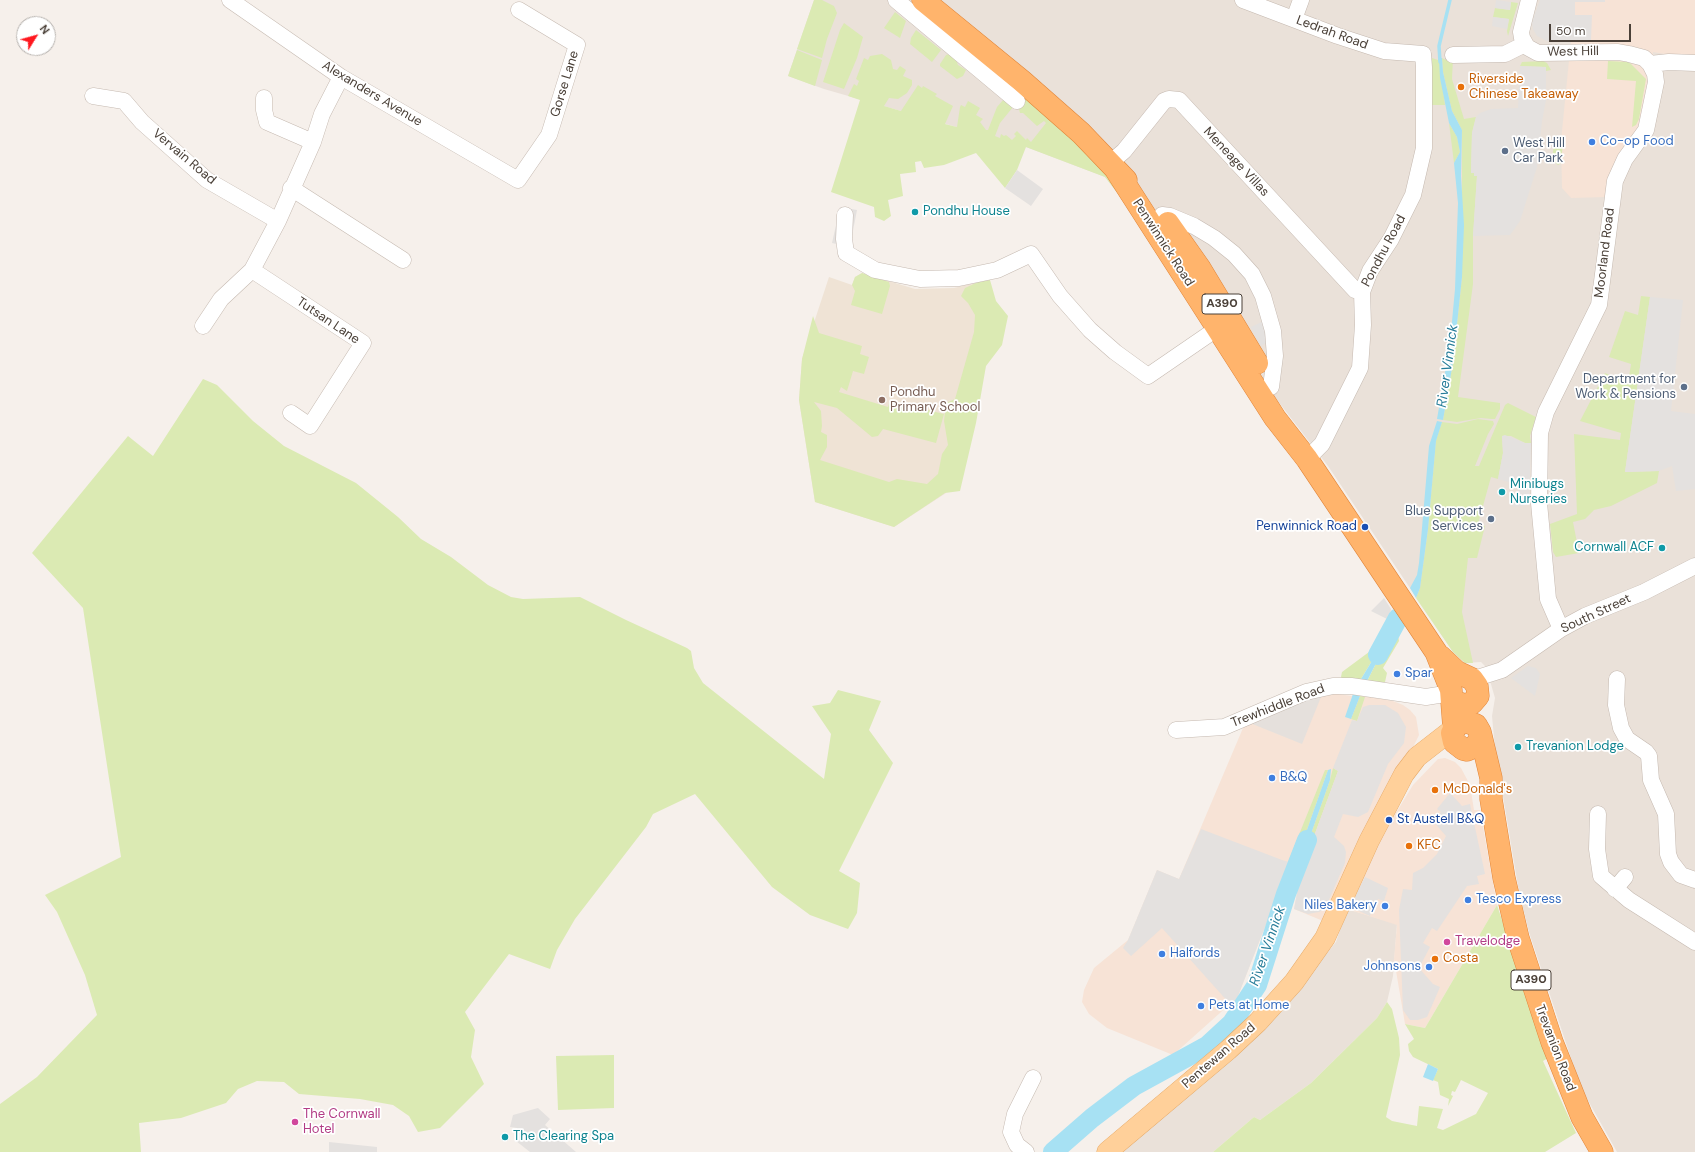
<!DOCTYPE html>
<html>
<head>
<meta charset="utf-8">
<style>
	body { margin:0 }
	#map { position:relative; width:1695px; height:1152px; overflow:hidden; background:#f6f0eb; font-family:"DM Sans",sans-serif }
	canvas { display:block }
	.north { position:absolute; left:16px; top:16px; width:40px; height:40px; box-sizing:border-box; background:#fff; border:1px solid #b7b3af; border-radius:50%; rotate:53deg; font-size:11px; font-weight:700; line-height:16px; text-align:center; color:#4a4038 }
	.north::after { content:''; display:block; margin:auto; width:14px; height:18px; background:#ff181f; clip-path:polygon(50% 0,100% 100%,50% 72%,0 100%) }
	.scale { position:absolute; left:1549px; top:24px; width:82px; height:18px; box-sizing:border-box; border:2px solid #4a4038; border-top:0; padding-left:5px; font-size:12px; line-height:14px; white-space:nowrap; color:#4a4038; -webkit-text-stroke:3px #fff; paint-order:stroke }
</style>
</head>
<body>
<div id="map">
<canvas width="1695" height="1152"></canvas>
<div class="north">N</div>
<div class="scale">50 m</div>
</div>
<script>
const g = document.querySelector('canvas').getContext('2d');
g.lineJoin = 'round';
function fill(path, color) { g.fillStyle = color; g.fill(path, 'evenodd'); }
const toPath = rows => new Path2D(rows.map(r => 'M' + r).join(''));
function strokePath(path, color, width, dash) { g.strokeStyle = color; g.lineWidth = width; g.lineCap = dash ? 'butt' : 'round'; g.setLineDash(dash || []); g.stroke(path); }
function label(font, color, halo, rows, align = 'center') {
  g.font = font + ' "DM Sans",sans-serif'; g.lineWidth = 3.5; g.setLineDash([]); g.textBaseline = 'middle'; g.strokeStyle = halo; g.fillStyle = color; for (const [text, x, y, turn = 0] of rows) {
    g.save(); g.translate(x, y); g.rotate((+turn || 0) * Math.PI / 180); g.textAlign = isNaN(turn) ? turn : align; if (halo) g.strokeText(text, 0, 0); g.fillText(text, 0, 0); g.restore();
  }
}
fill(toPath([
	[814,0,1695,0,1695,1152,1617,1152,1581,1088,1529,932,1519,892,1495,748,1492,716,1495,698,1486,667,1481,662,1465,663,1453,652,1328,466,1105,177,1026,147,824,89,788,76],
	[1347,909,1397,924,1393,976,1387,1002,1377,1018,1311,1083,1260,1120,1254,1117,1213,1152,1121,1152,1292,995,1336,942]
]), '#eae1d9');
fill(toPath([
	[1575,0,1695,0,1695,59,1653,52,1646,130,1607,197,1571,198,1562,188,1561,141],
	[1323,692,1352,696,1353,694,1393,701,1403,705,1410,710,1416,717,1419,735,1328,923,1294,909,1297,893,1281,886,1236,1001,1230,1004,1173,1055,1107,1028,1089,1014,1082,1002,1084,990,1094,968,1128,940,1157,870,1179,879,1243,728,1250,723],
	[1445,758,1455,762,1461,768,1470,785,1474,810,1480,810,1497,905,1425,1028,1405,1024,1394,959,1397,925,1347,909,1377,844,1413,785,1438,759]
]), '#f7e3d6');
fill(toPath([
	[1323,692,1302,744,1250,723]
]), '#e5e0dc');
fill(toPath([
	[862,273,915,289,954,288,978,282,980,332,946,493,894,527,815,502,799,400,802,359,829,277,852,285,855,277]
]), '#efe3d5');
fill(toPath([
	[814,0,822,0,834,6,837,13,827,39,822,58,797,49],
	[1511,2,1518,3,1508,36,1507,31,1509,19,1493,17,1495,8,1510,10],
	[895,12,906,21,900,38,884,28],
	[844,23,863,37,857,58,844,89,823,82,840,30],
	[916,30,941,50,932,62,910,44,911,38],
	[797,50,822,60,815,86,788,76],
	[882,54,891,60,893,69,897,70,900,66,906,70,903,76,912,80,912,85,907,93,898,99,889,98,884,106,901,111,918,85,922,88,923,86,937,94,935,96,953,106,945,124,957,127,960,107,961,105,965,107,968,101,980,108,976,115,983,119,980,122,986,130,988,130,997,107,1004,99,1013,107,1000,123,995,136,1000,138,1001,134,1004,136,1006,135,1012,140,1016,136,1014,134,1017,131,1026,140,1027,138,1031,142,1046,123,1044,121,1037,126,1023,113,1020,113,1019,109,1025,101,992,74,1038,104,1125,194,1177,270,1105,177,1026,147,1017,170,1005,188,976,153,944,165,924,168,921,161,915,162,916,172,900,174,903,196,888,200,891,216,884,221,875,217,874,207,831,192,860,100,848,96,854,84,857,86,859,81,856,79,864,58,868,60,870,56],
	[949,54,956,60,958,65,966,70,963,76,957,79,940,66,940,64,946,55],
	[1432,58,1438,60,1439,58,1445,105,1431,105],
	[1442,58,1446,60,1453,58,1452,79,1464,119,1476,117,1472,133,1471,172,1474,173,1477,176,1473,236,1473,284,1458,397,1500,403,1500,409,1495,419,1492,419,1481,418,1457,422,1443,420,1453,362,1462,277,1462,130,1452,111,1443,72],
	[1543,61,1547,63,1551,70,1546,71,1546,67,1520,66,1522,62],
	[1608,61,1629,62,1646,79,1639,119,1636,125,1632,127,1636,81,1607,79],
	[1449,123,1457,137,1459,145,1460,152,1454,163],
	[1555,135,1559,143,1563,142,1561,163,1558,165,1552,160],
	[862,273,889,282,890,286,882,314,851,305,855,291,852,285,855,277],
	[990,280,996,301,1008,316,1002,345,986,366,976,423,960,491,945,493,894,527,815,502,799,400,802,359,813,316,819,333,862,346,860,354,869,357,864,374,853,371,847,391,841,387,839,392,888,407,890,401,944,414,936,443,883,429,878,436,872,437,837,408,814,402,821,411,822,426,821,432,827,435,827,447,820,460,889,482,897,479,927,484,938,474,942,454,948,445,944,421,946,403,955,399,974,332,975,315,968,303,961,296,965,288,978,282],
	[1641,296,1650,297,1625,472,1659,471,1657,483,1611,506,1594,510,1585,519,1573,522,1579,553,1556,557,1553,552,1550,524,1577,514,1574,434,1620,440,1621,433,1580,421,1605,373,1628,383,1631,364,1609,357,1625,311,1638,315],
	[203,379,217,385,253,421,284,446,356,483,398,517,421,539,451,557,488,585,511,597,523,599,580,597,626,620,687,648,691,651,694,668,703,683,824,779,831,734,812,706,830,703,838,690,881,701,869,730,893,763,839,871,860,883,857,913,848,929,810,915,772,887,695,794,653,814,646,827,575,919,557,950,550,969,509,954,465,1012,475,1030,471,1057,484,1084,440,1128,418,1132,409,1116,393,1105,360,1099,299,1094,284,1082,257,1081,238,1089,226,1103,181,1118,139,1123,141,1152,0,1152,0,1104,37,1077,97,1015,85,975,57,912,45,895,121,857,83,608,32,553,128,436,153,456],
	[1508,403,1536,417,1530,436,1531,443,1525,443,1511,436,1502,436,1503,453,1498,479,1491,477,1478,524,1485,526,1477,558,1468,558,1462,612,1473,663,1465,663,1453,652,1416,598,1420,588,1428,529,1436,440,1442,422,1457,424,1478,419,1493,421,1494,424,1488,434,1475,466,1479,466,1505,405],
	[1385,629,1390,631,1358,684,1343,680,1341,677,1342,672,1369,652],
	[1392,632,1398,635,1399,641,1383,668,1387,673,1385,682,1382,685,1365,685],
	[1360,696,1365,697,1357,721,1351,719],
	[1333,768,1338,771,1303,866,1300,865,1330,780],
	[1325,770,1328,770,1295,864,1288,862],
	[1497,905,1548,1058,1543,1061,1576,1133,1545,1152,1213,1152,1254,1117,1260,1120,1311,1083,1377,1018,1387,1002,1392,1009,1399,1038,1400,1055,1386,1117,1392,1121,1417,1126,1419,1106,1443,1109,1437,1128,1443,1130,1476,1114,1488,1093,1461,1080,1455,1092,1452,1091,1451,1095,1453,1096,1448,1106,1449,1099,1440,1095,1438,1082,1433,1080,1438,1069,1413,1057,1409,1051,1408,1044,1414,1039,1405,1024,1425,1028],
	[614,1055,614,1108,558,1110,556,1056]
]), '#dbeab3');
fill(toPath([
	[1496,0,1511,2,1510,10,1495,8],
	[1540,0,1605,0,1605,2,1575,2,1575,15,1592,15,1591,40,1547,41,1537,36,1533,29,1532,22],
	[1493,17,1509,19,1507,29,1492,26],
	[1520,66,1546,67,1546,100,1542,121,1537,167,1520,221,1510,235,1473,236,1477,176,1474,176,1474,173,1471,173,1472,133,1476,117,1480,113,1491,109,1518,108],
	[1017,170,1043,189,1031,206,1005,188],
	[840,207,857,210,851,241,845,246,832,243],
	[1650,297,1683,300,1671,411,1695,414,1695,489,1676,491,1672,466,1659,471,1625,472],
	[1270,318,1274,339,1260,346,1251,327],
	[1505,435,1525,443,1531,443,1529,505,1513,507,1519,485,1498,479,1503,453,1502,436],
	[1384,598,1391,609,1389,620,1371,611],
	[1528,666,1536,668,1540,674,1535,696,1511,678],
	[1369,705,1385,705,1398,713,1406,727,1404,743,1388,764,1368,812,1358,817,1343,814,1334,837,1344,846,1346,852,1345,863,1325,909,1319,912,1308,914,1294,909,1297,893,1281,886,1236,1001,1230,1004,1162,928,1131,956,1123,948,1128,940,1157,870,1179,879,1201,829,1282,860,1303,866,1338,771,1333,768,1352,720,1357,721,1363,707],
	[1450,793,1462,806,1470,804,1485,874,1477,876,1479,884,1467,886,1437,931,1432,928,1423,943,1430,947,1419,968,1433,984,1440,987,1427,1017,1418,1020,1410,1020,1403,1010,1399,910,1403,889,1412,890,1413,873,1423,868,1437,854,1446,836,1433,821,1441,812,1437,809],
	[1365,877,1388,888,1384,901,1378,899,1370,916,1350,907],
	[538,1108,550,1119,545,1125,576,1152,530,1152,516,1141,517,1128,510,1127,513,1115],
	[329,1142,377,1147,377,1152,329,1152]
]), '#e4e1df');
fill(toPath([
	[1439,58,1442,58,1443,72,1452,111,1462,130,1461,176,1464,225,1462,277,1453,362,1443,420,1437,419,1450,343,1455,289,1458,203,1454,163,1460,152,1457,137,1449,123,1440,78],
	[1437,421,1442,422,1436,441,1428,529,1420,588,1416,598,1410,588,1417,575,1419,563,1429,446],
	[1390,631,1392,632,1365,685,1358,684],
	[1353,694,1360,696,1351,719,1345,717],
	[1331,769,1330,780,1300,865,1295,864,1328,770],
	[1428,1064,1438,1069,1433,1081,1423,1077]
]), '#a7e1f3');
strokePath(toPath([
	[1440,62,1439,46,1450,0]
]), '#a7e1f3', 3.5);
strokePath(toPath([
	[1378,655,1398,618],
	[1053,1152,1092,1118,1134,1086,1207,1046,1232,1023,1257,985,1286,894,1307,840]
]), '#a7e1f3', 20);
const minor = toPath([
	[230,0,341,77,518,180,549,135,577,45,519,10],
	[896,0,1017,101],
	[1243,0,1338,36,1384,51,1423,54,1424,67,1424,148,1413,195,1391,239,1370,271,1362,292,1363,325,1360,368,1322,444,1307,459],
	[1529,0,1521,32,1522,38,1527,47,1538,53,1618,52,1629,54,1644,58,1650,64,1655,74,1656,82,1646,130,1625,159,1615,181,1599,305,1546,412,1540,433,1539,503,1548,599,1561,629],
	[1294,19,1301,0],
	[1453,55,1505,54,1525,44],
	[1650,64,1669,62,1695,63],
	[93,96,124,101,142,122,207,180,278,221],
	[264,98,264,110,267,122,313,142],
	[1110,163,1124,151,1164,101,1169,99,1179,100,1355,290,1362,292],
	[291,188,403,260],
	[845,215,844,239,846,253,875,270,920,279,959,278,997,270,1031,254,1060,296,1090,330,1115,352,1148,376,1218,328],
	[1162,215,1170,216,1194,226,1214,238,1234,254,1252,274,1263,296,1273,331,1275,356,1271,387],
	[252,270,363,343,310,426,291,413],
	[203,326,221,299,252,270,278,221,313,142,322,114,341,77],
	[1469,678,1480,677,1502,670,1561,629,1585,616,1644,592,1695,566],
	[1617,679,1616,705,1621,728,1627,739,1646,752,1649,756,1651,780,1666,814,1668,854,1671,862,1681,875,1695,880],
	[1176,730,1224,727,1306,692,1333,686,1351,686,1426,697,1451,693],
	[1598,814,1597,849,1601,876,1629,900,1695,942],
	[1615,889,1625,877],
	[1026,1152,1017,1145,1011,1132,1015,1114,1033,1078]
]);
const major = toPath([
	[1107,1152,1228,1050,1258,1022,1294,982,1325,938,1369,841,1404,774,1417,757,1453,729]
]);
const highway = toPath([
	[923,0,1022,81,1081,133,1126,180],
	[1116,170,1275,418,1307,459,1436,652,1451,690,1454,728],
	[1168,223,1199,267,1257,363],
	[1440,656,1457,672,1472,679,1477,686,1478,696,1472,703,1463,705,1455,701,1452,698],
	[1480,738,1476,746,1467,750,1463,749,1454,742,1452,733,1458,724,1467,722,1476,725,1480,732,1491,778,1491,799,1504,878,1518,938,1552,1042,1582,1117,1602,1152]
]);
strokePath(minor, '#c5b9b0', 17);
strokePath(major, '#e7aa67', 21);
strokePath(highway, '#e28538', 23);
strokePath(minor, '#fff', 16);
strokePath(major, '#ffd09a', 20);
strokePath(highway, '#ffb46c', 22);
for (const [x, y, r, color] of [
	[1461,87,4,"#e8710a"],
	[1592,142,4,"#3f7fe0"],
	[1505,151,4,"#5c6f8a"],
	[915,212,4,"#0f9aa8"],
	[1684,387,4,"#5c6f8a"],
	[882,400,4,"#8d6e63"],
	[1502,492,4,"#0f9aa8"],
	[1491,519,4,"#5c6f8a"],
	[1365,527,4,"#1a4fb4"],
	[1662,548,4,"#0f9aa8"],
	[1397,674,4,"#3f7fe0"],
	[1518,747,4,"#0f9aa8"],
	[1272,778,4,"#3f7fe0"],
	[1435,790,4,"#e8710a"],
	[1389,820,4,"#1a4fb4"],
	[1409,846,4,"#e8710a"],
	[1468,900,4,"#3f7fe0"],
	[1385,906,4,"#3f7fe0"],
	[1447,942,4,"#d1479c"],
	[1162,954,4,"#3f7fe0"],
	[1435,959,4,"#e8710a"],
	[1429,967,4,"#3f7fe0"],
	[1201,1006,4,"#3f7fe0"],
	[295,1122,4,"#d1479c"],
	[505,1137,4,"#0f9aa8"]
]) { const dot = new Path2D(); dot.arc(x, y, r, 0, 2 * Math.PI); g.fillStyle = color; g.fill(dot); strokePath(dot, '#fff', 1.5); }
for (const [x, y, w] of [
	[1222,304,40],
	[1531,980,40]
]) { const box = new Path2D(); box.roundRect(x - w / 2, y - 10, w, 20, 3); g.fillStyle = '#fff'; g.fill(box); strokePath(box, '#4a4038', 1); }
label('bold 12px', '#4a4038', null, [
	["A390",1222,304],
	["A390",1531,980]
]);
label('13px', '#4a4038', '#fff', [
	["Ledrah Road",1332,33,20],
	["West Hill",1573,52,-1],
	["Gorse Lane",565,84,-73],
	["Alexanders Avenue",372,94,31],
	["Vervain Road",184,157,40],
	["Meneage Villas",1236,162,47],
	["Penwinnick Road",1163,243,57],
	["Pondhu Road",1384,251,-62],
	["Moorland Road",1605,253,-83],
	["Tutsan Lane",328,321,34],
	["South Street",1596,614,-25],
	["Trewhiddle Road",1278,706,-21],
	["Trevanion Road",1555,1048,69],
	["Pentewan Road",1219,1056,-41]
]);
label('13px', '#c56008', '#fff', [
	["Riverside",1469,80],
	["Chinese Takeaway",1469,95],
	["McDonald's",1443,790],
	["KFC",1417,846],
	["Costa",1443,959]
], 'left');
label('13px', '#366cbe', '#fff', [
	["Co-op Food",1600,142],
	["Spar",1405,674],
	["B&Q",1280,778],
	["Tesco Express",1476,900],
	["Niles Bakery",1377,906,"right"],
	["Halfords",1170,954],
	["Johnsons",1421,967,"right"],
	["Pets at Home",1209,1006]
], 'left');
label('13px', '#4e5e75', '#fff', [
	["West Hill",1513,144,"left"],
	["Car Park",1513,159,"left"],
	["Department for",1676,380],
	["Work & Pensions",1676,395],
	["Blue Support",1483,512],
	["Services",1483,527]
], 'right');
label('13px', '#0d838f', '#fff', [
	["Pondhu House",923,212],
	["Minibugs",1510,485],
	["Nurseries",1510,500],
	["Cornwall ACF",1654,548,"right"],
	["Trevanion Lodge",1526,747],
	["The Clearing Spa",513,1137]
], 'left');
label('13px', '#785e54', '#fff', [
	["Pondhu",890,393],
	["Primary School",890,408]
], 'left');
label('13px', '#164399', '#fff', [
	["Penwinnick Road",1357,527],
	["St Austell B&Q",1397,820,"left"]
], 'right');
label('13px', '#b23c85', '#fff', [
	["Travelodge",1455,942],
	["The Cornwall",303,1115],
	["Hotel",303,1130]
], 'left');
label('italic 14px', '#277d99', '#fff', [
	["River Vinnick",1448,366,-82],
	["River Vinnick",1268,946,-71]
]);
</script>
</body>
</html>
